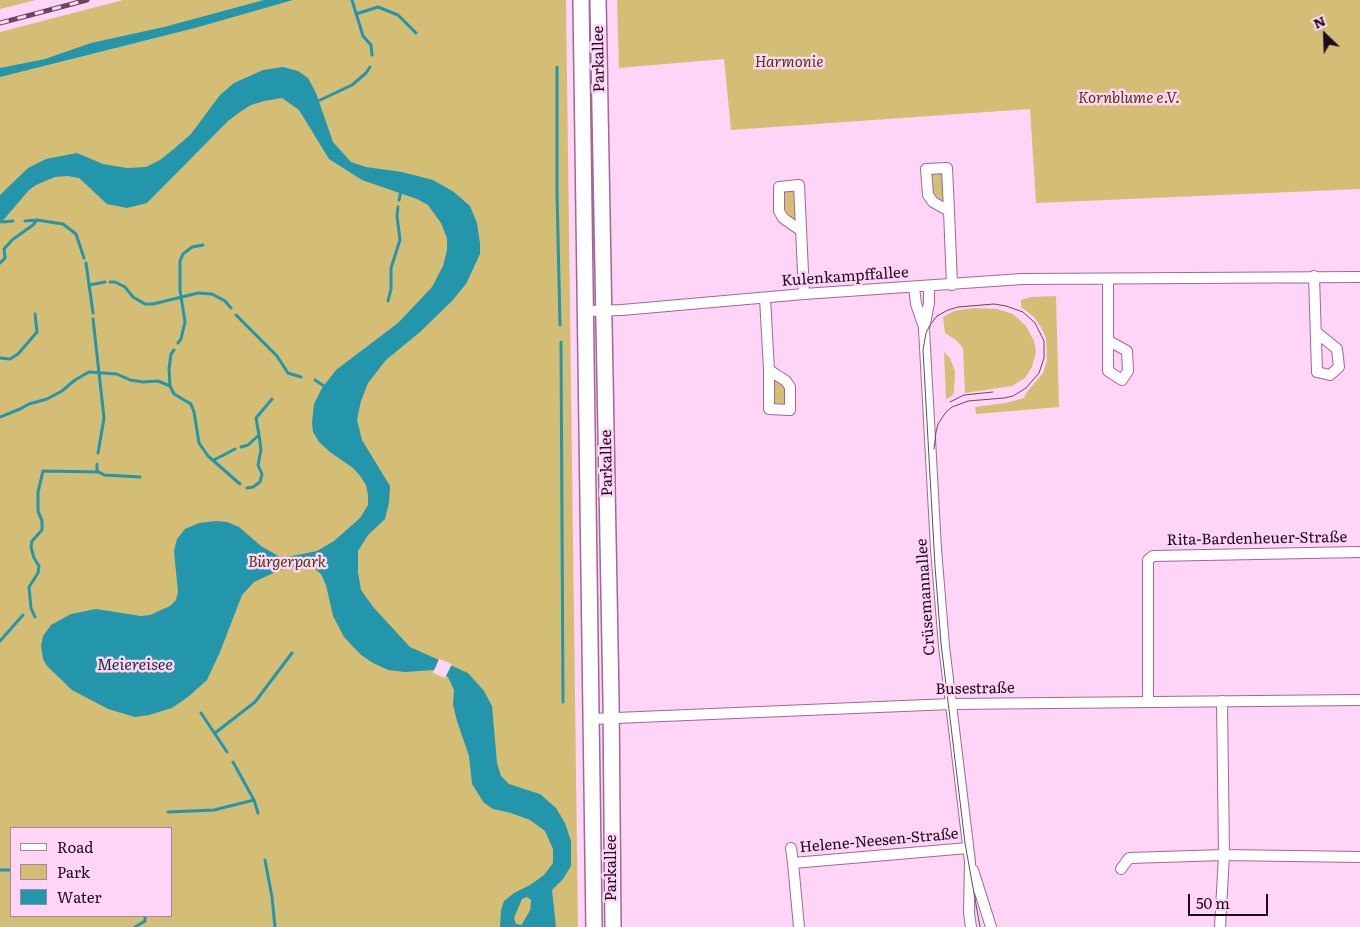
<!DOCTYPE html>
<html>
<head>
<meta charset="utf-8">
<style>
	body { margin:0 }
	#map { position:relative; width:1360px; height:927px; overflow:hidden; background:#fed5f6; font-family:Literata,serif }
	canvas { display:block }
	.legend { position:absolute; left:10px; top:827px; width:162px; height:90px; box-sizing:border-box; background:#fed5f6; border:1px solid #a6839f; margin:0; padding:6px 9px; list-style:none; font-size:15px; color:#21091d }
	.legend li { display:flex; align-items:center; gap:10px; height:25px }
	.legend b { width:25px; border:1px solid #a6839f }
	.north { position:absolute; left:1300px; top:10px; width:50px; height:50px; -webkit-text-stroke:4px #fed5f6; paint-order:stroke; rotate:336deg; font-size:14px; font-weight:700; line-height:20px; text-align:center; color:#21091d }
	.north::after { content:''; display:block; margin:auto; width:18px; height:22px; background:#21091d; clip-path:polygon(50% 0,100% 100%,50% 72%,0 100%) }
	.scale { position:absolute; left:1188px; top:894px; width:80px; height:22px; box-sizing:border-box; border:2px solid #21091d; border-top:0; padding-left:6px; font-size:15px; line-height:18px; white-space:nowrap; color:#21091d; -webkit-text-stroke:4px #fed5f6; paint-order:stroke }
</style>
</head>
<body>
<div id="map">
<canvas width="1360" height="927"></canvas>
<ul class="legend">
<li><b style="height:6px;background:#fff"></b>Road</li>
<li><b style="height:14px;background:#d4be75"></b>Park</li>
<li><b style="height:14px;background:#2496ac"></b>Water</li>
</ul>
<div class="north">N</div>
<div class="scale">50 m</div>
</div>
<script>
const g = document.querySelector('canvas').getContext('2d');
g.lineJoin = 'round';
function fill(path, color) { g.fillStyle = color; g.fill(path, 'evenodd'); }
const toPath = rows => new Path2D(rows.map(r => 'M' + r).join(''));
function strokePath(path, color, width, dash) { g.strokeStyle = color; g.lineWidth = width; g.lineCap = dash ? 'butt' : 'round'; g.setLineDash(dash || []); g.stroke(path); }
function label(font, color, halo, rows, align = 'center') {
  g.font = font + ' Literata,serif'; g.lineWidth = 5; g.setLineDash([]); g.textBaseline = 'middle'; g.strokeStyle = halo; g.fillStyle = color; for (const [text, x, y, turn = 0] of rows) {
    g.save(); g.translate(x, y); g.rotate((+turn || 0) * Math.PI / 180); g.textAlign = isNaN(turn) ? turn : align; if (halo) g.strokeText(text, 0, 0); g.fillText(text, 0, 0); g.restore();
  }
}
fill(toPath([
	[0,0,36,0,0,9],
	[123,0,566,0,578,927,0,927,0,32],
	[11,828,171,828,171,916,11,916],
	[617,0,1360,0,1360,189,1036,203,1030,109,731,130,724,59,619,68],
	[940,172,942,174,944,202,933,194,932,173],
	[784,191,792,191,795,194,796,219,794,219,783,209,782,195],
	[1056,296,1059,407,976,414,975,407,1006,403,1024,398,1026,393,1043,373,1047,360,1046,338,1042,329,1034,317,1021,307,1021,300,1031,297],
	[974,308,997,309,1013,314,1026,326,1034,341,1036,352,1032,367,1025,378,1012,386,965,393,963,348,956,340,945,333,943,317,954,311],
	[944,352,950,358,955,371,954,392,952,396,946,399],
	[772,379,775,379,783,385,786,390,785,402,783,405,778,406,774,404]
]), '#d4be75');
fill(toPath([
	[264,0,293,0,195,28,0,77,0,68,45,59,91,43,164,27],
	[283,67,298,71,308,78,316,93,333,142,351,162,366,167,402,172,433,180,454,192,470,206,477,223,480,243,480,254,466,284,452,301,420,332,386,360,368,383,361,401,357,420,362,440,390,486,389,503,385,519,368,535,358,551,358,572,361,590,374,608,410,647,468,673,484,691,492,706,497,763,501,776,509,784,540,794,556,808,565,823,571,841,571,866,563,879,552,890,556,927,500,927,501,910,504,901,514,893,530,885,544,875,553,863,553,849,545,831,530,820,511,813,493,809,484,803,472,784,469,756,457,721,453,705,454,690,448,677,434,670,405,672,388,670,373,663,361,655,344,637,333,616,326,585,321,574,310,565,280,570,254,582,242,595,220,652,207,680,188,697,172,708,149,715,135,717,108,709,72,690,47,666,43,659,41,646,43,636,51,625,71,614,96,609,141,616,150,615,170,606,176,600,178,592,174,551,177,539,185,529,199,523,216,521,227,522,239,527,261,546,282,558,317,551,334,541,360,518,368,505,368,495,366,485,361,477,353,468,330,452,319,442,313,432,312,423,314,404,322,388,336,370,398,323,432,287,443,266,447,250,447,238,441,223,428,205,417,199,362,180,329,159,299,110,282,98,264,101,251,105,240,112,228,121,147,203,127,208,107,204,79,178,67,176,55,177,36,185,29,190,0,224,0,195,28,168,46,159,77,153,103,164,127,168,146,167,160,160,175,148,191,134,220,95,234,83,263,70],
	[527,897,531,900,530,913,526,922,521,925,516,924,514,918,522,899]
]), '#2496ac');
fill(toPath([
	[439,659,452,664,445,678,433,673]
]), '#fed5f6');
strokePath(toPath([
	[352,0,363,36,371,45,372,55],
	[356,14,378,7,398,15,416,33],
	[557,67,557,192,560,325],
	[316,102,352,85,366,73,370,67],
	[399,200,401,190],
	[0,219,3,222,13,221],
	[25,221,37,220,63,224,76,234,84,258],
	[0,263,5,258,4,249,12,240,33,225,37,220],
	[86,263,93,313],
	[110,282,115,282,125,287,133,297,145,304,153,304,198,293,212,294,225,301,231,308],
	[89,285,105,282],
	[388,301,391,289,391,268,400,240,397,216,398,207],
	[236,315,277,356,288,373,301,377],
	[93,319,104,418,98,453],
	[561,342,563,702],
	[178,343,181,339,185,322,180,290,180,261,183,254,192,247,203,245],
	[0,358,10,359,18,354,37,332,35,314],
	[315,380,327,388],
	[170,386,169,369,171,354,174,350],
	[0,417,20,409,29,404,47,399,62,391,75,380,89,372,117,374,130,380,143,382,158,381,170,386,174,394,191,404,194,412,199,443,208,456,240,484],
	[241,447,248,445,259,435,256,418,272,399],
	[214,460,235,449],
	[97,472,97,464],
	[247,488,253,487,260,482,262,474,258,465,261,450,259,435],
	[35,617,31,608,29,587,38,573,39,566,34,558,31,547,32,541,42,530,42,521,38,511,38,492,43,471,99,472,104,475,140,477],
	[0,641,23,615],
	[201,713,227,752],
	[215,733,255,702,292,653],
	[233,762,254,800,258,813],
	[168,812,214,810,254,800],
	[265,860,272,897,275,927],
	[0,870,11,870],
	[135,927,145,921,145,916],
	[522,927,532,910]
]), '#2496ac', 3);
const street = toPath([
	[947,168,949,211,933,202,928,195,926,169,947,168],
	[949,211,952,285],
	[800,230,783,218,779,211,779,187,799,185,804,294],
	[1314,276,1317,372,1330,375,1339,367,1337,349,1316,332],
	[1108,279,1108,371,1122,380,1128,371,1127,351,1109,341],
	[929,286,929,303,924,329,936,549,944,646,970,862,969,913,971,927],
	[914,287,916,304,924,327],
	[765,298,769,370,769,409,790,410,790,387,786,381,769,370],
	[586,311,622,310,804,294,1022,279,1360,277],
	[1148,700,1148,560,1153,556,1360,552],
	[592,719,951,704,1360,700],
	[791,848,793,863],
	[1121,869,1129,858,1224,855,1360,857],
	[973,870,991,927],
	[799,927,793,863,968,848],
	[1220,927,1224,855,1222,701]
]);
const primary = toPath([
	[581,0,594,927],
	[598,0,611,699,613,927]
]);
strokePath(street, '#a26698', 12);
strokePath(primary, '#a26698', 18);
strokePath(street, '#fff', 10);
strokePath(primary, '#fff', 15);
strokePath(toPath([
	[950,402,964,395,993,392],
	[934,449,936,432,938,424,946,412,952,407,968,401,1004,398,1013,396,1026,388,1039,373,1044,358,1044,341,1035,323,1023,312,1006,306,994,304,958,307,948,310,937,316,930,325,926,333,923,350,935,566,941,643,965,843,980,927]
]), '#654860', 1);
const rail = toPath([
	[0,23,87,0]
]);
strokePath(rail, '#654860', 5);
strokePath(rail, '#fed5f6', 3, [9]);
label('15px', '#21091d', '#fed5f6', [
	["Parkallee",599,59,-91],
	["Kulenkampffallee",845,277,-4],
	["Parkallee",607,463,-91],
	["Rita-Bardenheuer-Straße",1257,539,-1],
	["Crüsemannallee",926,597,-94],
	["Busestraße",975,689,-1],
	["Helene-Neesen-Straße",879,841,-5],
	["Parkallee",612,868,-90]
]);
label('italic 15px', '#4a3e12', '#fed5f6', [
	["Harmonie",789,63],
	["Kornblume e.V.",1129,99],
	["Bürgerpark",287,563]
]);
label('italic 16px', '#193136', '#fed5f6', [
	["Meiereisee",135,665]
]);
</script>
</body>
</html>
